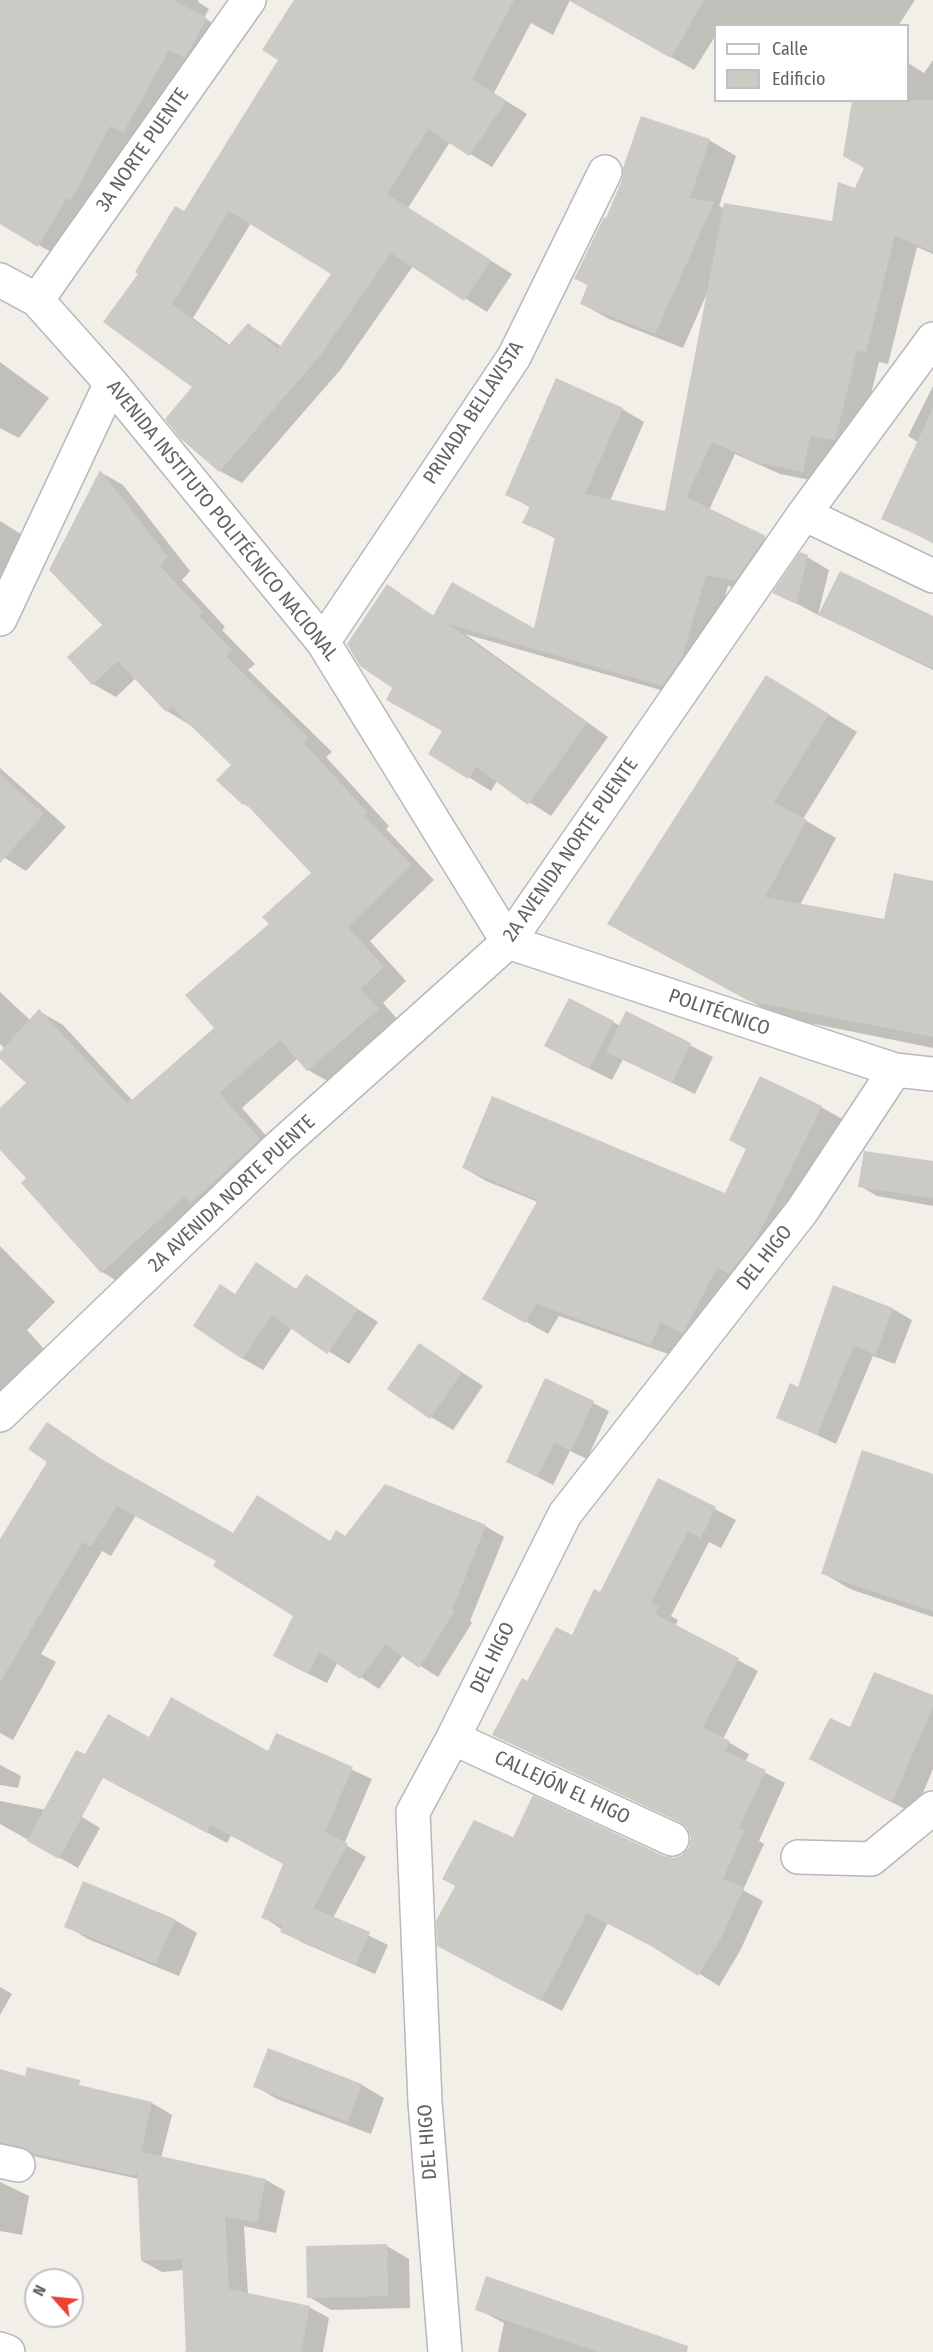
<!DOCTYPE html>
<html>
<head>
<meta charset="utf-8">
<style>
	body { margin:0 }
	#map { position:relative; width:933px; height:2352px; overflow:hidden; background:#f1efe8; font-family:"Fira Sans Condensed",sans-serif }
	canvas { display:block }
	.legend { position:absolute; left:714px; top:24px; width:195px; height:78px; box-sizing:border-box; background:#fff; border:2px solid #bfc1c3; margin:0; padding:8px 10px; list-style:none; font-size:18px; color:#5f6368 }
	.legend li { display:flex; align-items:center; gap:12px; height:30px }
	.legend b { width:30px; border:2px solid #bfc1c3 }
	.north { position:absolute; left:24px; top:2268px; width:60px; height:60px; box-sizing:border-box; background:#fff; border:2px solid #bfc1c3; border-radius:50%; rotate:297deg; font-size:16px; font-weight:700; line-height:24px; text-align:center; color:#5f6368 }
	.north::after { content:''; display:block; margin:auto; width:21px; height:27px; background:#ea4335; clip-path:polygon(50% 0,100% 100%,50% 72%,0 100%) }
</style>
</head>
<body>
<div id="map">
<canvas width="933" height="2352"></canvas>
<ul class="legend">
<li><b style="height:8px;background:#fff"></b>Calle</li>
<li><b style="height:16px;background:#cccac5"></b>Edificio</li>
</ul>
<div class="north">N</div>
</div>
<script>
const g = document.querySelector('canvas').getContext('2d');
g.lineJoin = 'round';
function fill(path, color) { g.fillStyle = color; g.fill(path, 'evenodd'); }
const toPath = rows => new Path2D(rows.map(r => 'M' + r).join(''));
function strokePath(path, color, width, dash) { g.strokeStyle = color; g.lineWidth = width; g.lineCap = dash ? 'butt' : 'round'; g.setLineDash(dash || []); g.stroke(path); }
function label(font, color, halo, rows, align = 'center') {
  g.font = font + ' "Fira Sans Condensed",sans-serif'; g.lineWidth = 5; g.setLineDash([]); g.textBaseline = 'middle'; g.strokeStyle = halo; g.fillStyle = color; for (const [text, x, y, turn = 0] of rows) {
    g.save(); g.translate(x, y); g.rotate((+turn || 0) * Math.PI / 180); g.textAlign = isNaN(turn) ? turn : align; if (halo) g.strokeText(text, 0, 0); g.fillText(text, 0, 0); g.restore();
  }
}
fill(toPath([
	[0,0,199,0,198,2,209,9,204,18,229,32,61,258,0,222],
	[296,0,570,0,553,35,531,23,494,93,527,114,492,167,450,142,408,208,512,274,487,312,413,266,341,369,242,483,220,471,182,437,194,387,105,321,185,213,280,59],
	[251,223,333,274,282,347,248,324,230,345,193,318],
	[571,0,915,0,898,26,716,26,716,35,694,70],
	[933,60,933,254,917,247,888,364,879,362,856,453,832,447,825,483,780,474,735,454,709,510,787,550,757,593,728,586,704,670,685,697,465,634,608,737,551,816,497,781,491,791,430,753,444,731,394,688,388,586,434,616,535,630,556,539,524,522,531,508,507,494,622,409,644,422,610,501,667,513,708,291,683,348,609,319,582,304,589,286,575,278,607,220,709,140,736,156,719,206,725,209,833,223,856,190,866,167,854,103,849,100,908,100,908,63,924,73],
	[0,362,49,398,19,438,0,428],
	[933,386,933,543,883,518,918,442,908,436],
	[100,472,123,485,190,571,182,580,225,627,222,630,255,664,248,670,332,752,326,757,389,826,386,829,434,880,370,941,406,981,383,1003,401,1023,331,1083,308,1070,298,1058,242,1108,282,1154,125,1286,102,1272,23,1183,28,1178,0,1147,0,1110,28,1083,0,1056,5,1049,0,1044,0,992,31,1021,39,1011,63,1025,133,1101,216,1028,271,924,313,873,254,810,244,804,233,765,190,725,167,711,136,678,116,697,93,684,104,625],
	[0,521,47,550,0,595],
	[807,557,829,570,818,615,775,592],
	[820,614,933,617,933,670,842,626],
	[767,677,857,732,803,819,836,838,800,905,885,921,933,883,933,1048,780,1017,639,941],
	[0,768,66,827,26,871,0,855],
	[627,1013,713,1057,695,1094,623,1059,612,1080,568,1058,613,1022,620,1026],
	[821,1107,844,1120,706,1345,683,1334,674,1356,559,1316,548,1334,484,1298,538,1202,486,1181,464,1168,726,1195],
	[933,1155,933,1206,877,1196,860,1186,933,1163],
	[0,1246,55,1302,27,1330,46,1351,0,1392],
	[257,1264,297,1290,307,1276,378,1322,349,1364,292,1328,263,1370,242,1358,236,1295],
	[893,1309,912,1320,895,1364,873,1356,836,1444,778,1417,799,1389],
	[420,1345,483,1386,453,1430,431,1417],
	[546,1380,609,1411,587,1459,570,1451,553,1485,508,1462],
	[47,1424,119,1471,234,1535,331,1542,345,1537,485,1526,504,1537,470,1621,472,1623,438,1677,403,1655,379,1689,338,1662,327,1683,293,1666,295,1615,218,1561,136,1515,111,1556,102,1551,41,1654,56,1662,13,1740,0,1733,0,1542,49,1462],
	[933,1476,933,1617,850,1589,823,1573],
	[658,1480,736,1520,721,1548,709,1542,671,1616,678,1620,675,1626,758,1671,723,1739,749,1754,745,1762,785,1783,759,1841,764,1844,743,1890,763,1901,740,1951,719,1986,663,1951,608,1923,562,2011,459,1957,456,1886,444,1879,463,1840,514,1839,674,1859,683,1856,690,1848,692,1837,688,1826,494,1735,528,1683,573,1638,600,1594],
	[933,1696,933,1769,914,1814,832,1770,851,1729],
	[277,1735,372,1779,344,1844,366,1857,333,1918,388,1945,375,1974,301,1942,263,1917,285,1864,231,1835,227,1843,100,1776,149,1739,269,1753],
	[0,1765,21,1776,18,1788,0,1785],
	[0,1801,82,1817,100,1828,78,1868,0,1824],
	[175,1920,197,1933,179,1976,88,1939,66,1926],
	[0,1987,12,1994,0,2015],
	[269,2050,362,2085,384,2098,371,2134,277,2099,255,2086],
	[0,2072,152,2103,172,2115,161,2158,266,2180,285,2191,276,2233,244,2226,248,2295,309,2307,329,2318,323,2352,185,2352,187,2347,184,2270,162,2272,142,2261,139,2179,0,2149],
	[0,2182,29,2196,22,2235,0,2231],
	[387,2246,409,2259,410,2308,331,2310,309,2297],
	[477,2309,667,2352,498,2352,504,2323]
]), '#0003');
fill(toPath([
	[0,0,173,0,207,18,185,58,169,50,123,133,110,126,71,200,67,198,38,247,0,224],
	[294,0,514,0,472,79,506,101,469,156,428,129,387,194,491,260,464,301,391,253,319,357,219,472,180,438,165,419,192,387,103,322,138,274,135,272,175,206,184,211,278,60,262,50],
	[229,211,331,274,278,349,248,323,228,346,172,304],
	[568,0,704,0,671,58],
	[852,100,933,100,933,252,895,235,866,353,857,350,835,440,810,436,803,472,756,462,712,442,686,497,766,536,735,581,706,575,682,658,662,686,448,624,587,723,528,805,476,767,468,779,428,754,442,731,386,700,392,688,360,666,347,644,387,584,433,616,452,582,534,628,555,537,522,523,530,506,505,495,556,378,623,408,585,494,665,511,724,203,832,221,838,182,855,188,864,168,843,156],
	[641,116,710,139,690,198,714,202,655,334,580,304,588,284,574,279,604,217,606,218,622,180,623,168],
	[933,408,933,542,881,519],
	[100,470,168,557,160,566,203,612,199,616,232,650,226,656,309,738,304,743,367,812,364,815,412,865,348,927,384,967,360,989,379,1009,307,1071,280,1040,219,1093,260,1139,191,1203,184,1197,101,1273,21,1183,26,1178,0,1150,0,1108,26,1083,0,1059,0,1052,39,1009,127,1104,214,1028,185,995,269,924,262,917,311,873,245,803,243,805,216,780,231,765,172,707,166,712,118,661,92,685,67,657,102,625,49,570],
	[800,552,808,555,796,604,772,593],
	[840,571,933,616,933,668,818,615],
	[766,675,829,714,774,802,807,820,765,897,884,919,894,873,933,881,933,1037,749,1001,607,924],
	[0,774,44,814,0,863],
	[569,998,614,1021,589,1069,544,1046],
	[626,1011,691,1043,672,1083,606,1052],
	[760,1076,822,1106,755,1241,729,1274,717,1268,683,1333,660,1322,651,1345,536,1304,525,1323,482,1299,538,1200,462,1168,492,1096,725,1193,746,1149,729,1140],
	[864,1151,933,1161,933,1198,858,1187],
	[256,1262,296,1289,306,1274,358,1309,327,1354,272,1315,242,1359,193,1326,220,1284,235,1294],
	[833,1285,893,1308,876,1355,854,1346,817,1435,776,1418,790,1383,798,1387],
	[419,1343,462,1372,430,1419,387,1389],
	[545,1378,594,1401,571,1451,554,1443,537,1477,506,1462],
	[47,1422,103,1460,233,1533,257,1495,330,1541,336,1530,345,1536,385,1484,486,1525,452,1610,455,1611,419,1668,385,1644,360,1679,319,1652,308,1674,273,1656,293,1616,213,1566,216,1561,117,1506,91,1547,83,1542,0,1682,0,1539,47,1462,28,1449],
	[862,1450,933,1474,933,1611,821,1574],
	[658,1478,716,1507,701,1538,688,1531,651,1603,659,1607,655,1614,739,1658,703,1727,730,1741,725,1751,766,1770,739,1828,744,1831,723,1879,744,1888,720,1940,698,1976,651,1946,587,1913,541,2001,437,1946,436,1921,455,1886,442,1879,474,1820,513,1837,533,1795,664,1856,674,1858,682,1855,689,1847,691,1837,687,1828,680,1822,492,1735,522,1678,527,1681,556,1627,572,1635,594,1589,600,1592],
	[874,1672,933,1695,933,1706,892,1803,809,1759,830,1718,850,1727],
	[171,1697,268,1751,276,1733,353,1767,325,1832,348,1844,313,1908,370,1932,356,1965,280,1932,283,1926,261,1918,283,1864,211,1825,207,1833,103,1778,59,1859,27,1841,76,1750,85,1754,108,1714,149,1737],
	[83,1881,175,1919,156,1964,64,1927],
	[268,2048,362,2084,348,2122,253,2087],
	[27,2067,80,2080,79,2085,152,2102,141,2152,266,2179,257,2223,225,2216,229,2289,310,2306,301,2352,186,2352,182,2259,141,2261,137,2170,135,2176,32,2153,22,2147,0,2143,0,2069,25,2076],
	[387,2244,388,2296,307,2298,306,2246],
	[486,2276,688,2346,687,2352,598,2352,475,2310]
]), '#cccac5');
const minor = toPath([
	[0,280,37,300,111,383,323,642,508,942,895,1070,933,1074],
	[37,300,249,0],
	[804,514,933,576],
	[0,619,111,383],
	[323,642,514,357,605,172],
	[0,1415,279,1147,508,942,804,514,933,339],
	[453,1738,672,1839],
	[798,1857,871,1859,933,1808],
	[0,2161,18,2165],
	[0,2349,8,2352],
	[445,2352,425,2102,413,1812,453,1738,565,1514,802,1211,895,1070]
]);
strokePath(minor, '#b5b8bc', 36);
strokePath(minor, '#fff', 33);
label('20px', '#5f6368', '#fff', [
	["3A NORTE PUENTE",143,150,-55],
	["PRIVADA BELLAVISTA",474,413,-57],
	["AVENIDA INSTITUTO POLITÉCNICO NACIONAL",222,521,51],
	["2A AVENIDA NORTE PUENTE",571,850,-55],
	["POLITÉCNICO",719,1013,19],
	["2A AVENIDA NORTE PUENTE",232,1194,-43],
	["DEL HIGO",765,1258,-52],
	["DEL HIGO",493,1658,-64],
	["CALLEJÓN EL HIGO",562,1788,25],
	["DEL HIGO",428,2142,-94]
]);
</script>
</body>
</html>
